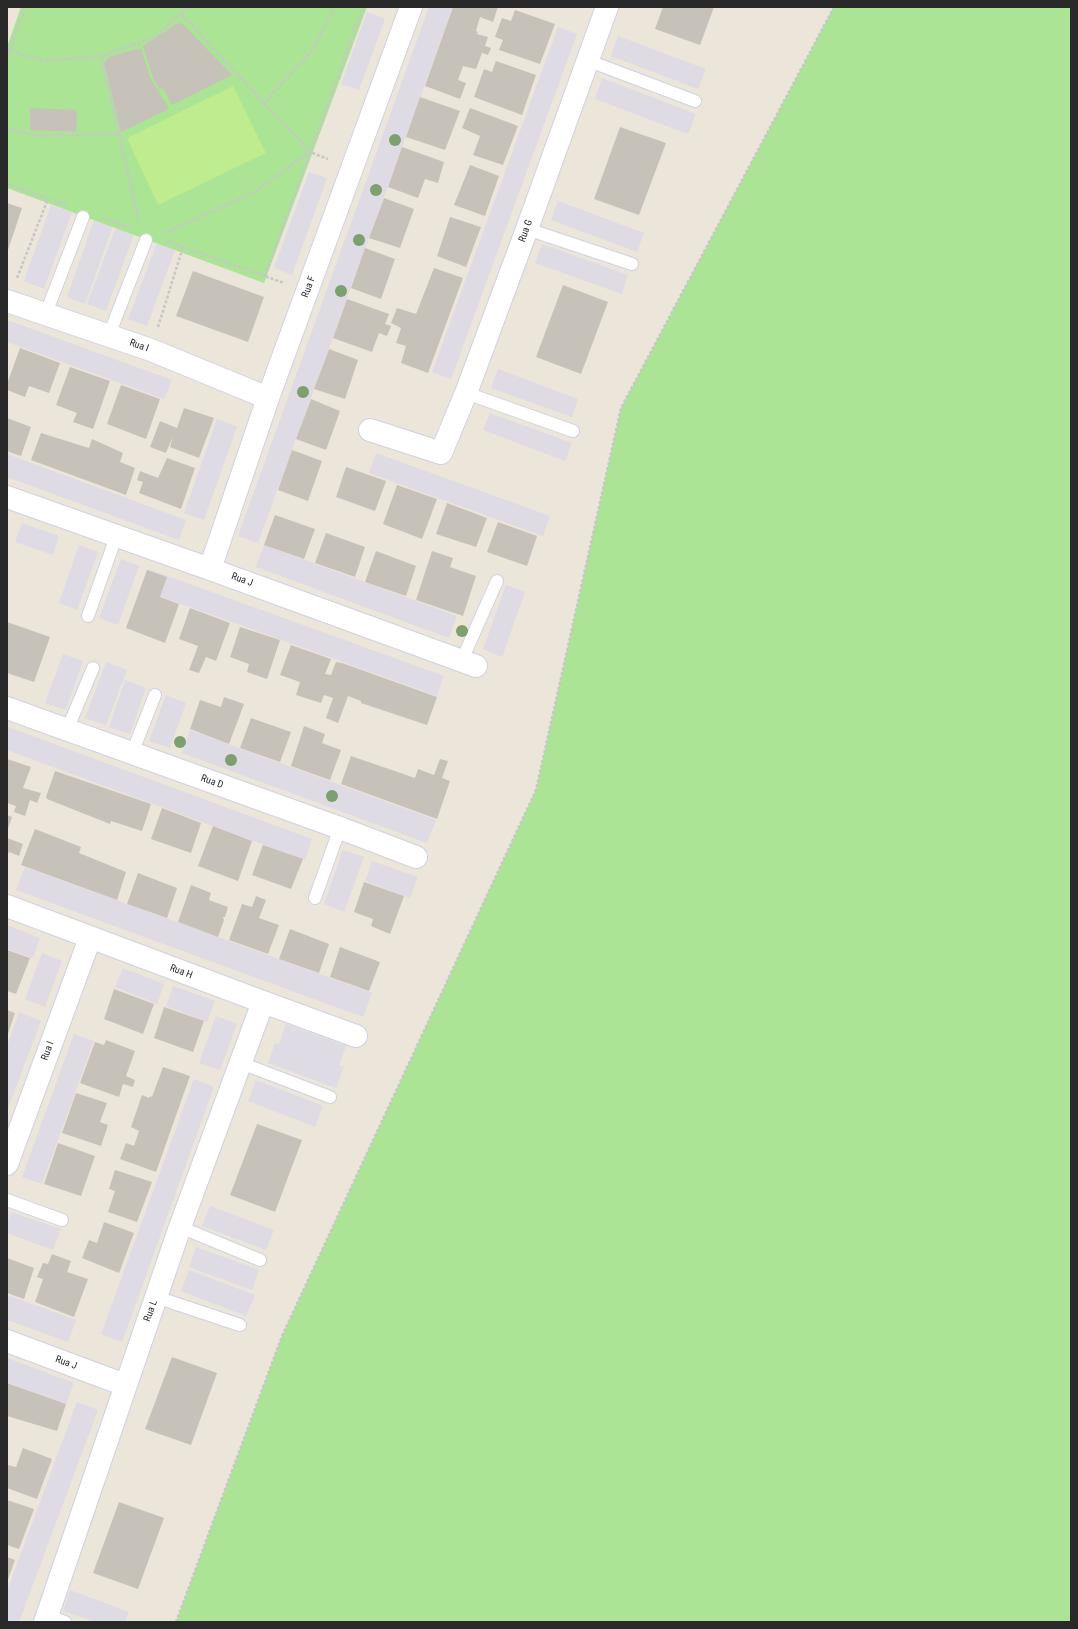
<!DOCTYPE html>
<html>
<head>
<meta charset="utf-8">
<style>
	body { margin:0 }
	#map { position:relative; width:1078px; height:1629px; overflow:hidden; background:#ece5da; font-family:"Roboto Condensed",sans-serif }
	canvas { display:block }
	.frame { position:absolute; inset:0; border:8px solid #292929; pointer-events:none }
</style>
</head>
<body>
<div id="map">
<canvas width="1078" height="1629"></canvas>
<div class="frame"></div>
</div>
<script>
const g = document.querySelector('canvas').getContext('2d');
g.lineJoin = 'round';
function fill(path, color) { g.fillStyle = color; g.fill(path, 'evenodd'); }
const toPath = rows => new Path2D(rows.map(r => 'M' + r).join(''));
function strokePath(path, color, width, dash) { g.strokeStyle = color; g.lineWidth = width; g.lineCap = dash ? 'butt' : 'round'; g.setLineDash(dash || []); g.stroke(path); }
function label(font, color, halo, rows, align = 'center') {
  g.font = font + ' "Roboto Condensed",sans-serif'; g.lineWidth = 4; g.setLineDash([]); g.textBaseline = 'middle'; g.strokeStyle = halo; g.fillStyle = color; for (const [text, x, y, turn = 0] of rows) {
    g.save(); g.translate(x, y); g.rotate((+turn || 0) * Math.PI / 180); g.textAlign = isNaN(turn) ? turn : align; if (halo) g.strokeText(text, 0, 0); g.fillText(text, 0, 0); g.restore();
  }
}
fill(toPath([
	[429,7,453,7,258,543,238,536],
	[367,12,385,19,359,90,341,84],
	[558,27,577,34,451,379,432,372],
	[618,36,706,69,698,89,611,56],
	[602,78,696,114,688,134,595,99],
	[309,172,327,178,292,275,274,268],
	[558,201,644,233,637,252,551,220],
	[51,205,72,212,44,289,24,281],
	[94,220,113,226,85,304,67,297],
	[116,227,134,234,106,311,87,304],
	[157,243,175,250,147,326,128,319],
	[542,244,628,275,622,294,535,263],
	[7,320,172,380,164,399,7,342],
	[498,369,578,399,572,417,491,388],
	[490,413,572,443,565,461,483,430],
	[217,419,237,427,204,520,184,513],
	[376,453,550,516,543,536,369,473],
	[7,454,186,520,179,540,7,477],
	[22,523,59,536,53,555,15,542],
	[79,545,98,552,77,610,59,603],
	[264,545,457,616,449,638,256,567],
	[121,559,139,566,118,625,99,618],
	[148,569,444,676,437,696,140,589],
	[506,585,525,592,502,657,483,649],
	[63,654,83,661,66,710,45,703],
	[106,662,127,670,106,725,85,718],
	[125,680,146,688,130,734,109,727],
	[166,695,186,703,170,748,149,741],
	[8,727,312,839,305,860,7,750],
	[190,730,436,820,427,843,182,753],
	[343,850,364,857,344,912,324,904],
	[372,861,418,877,410,898,365,881],
	[25,867,372,993,363,1017,16,890],
	[7,925,40,938,33,958,7,949],
	[42,953,62,961,45,1007,25,999],
	[123,968,164,984,157,1004,115,987],
	[173,986,215,1001,207,1022,166,1006],
	[19,1012,41,1021,7,1111,7,1046],
	[216,1016,237,1024,220,1070,199,1063],
	[286,1024,346,1046,339,1065,344,1067,336,1088,268,1063,275,1043,279,1044],
	[74,1034,94,1041,42,1184,22,1177],
	[194,1079,214,1087,122,1342,101,1334],
	[256,1080,323,1106,315,1127,248,1101],
	[210,1206,274,1230,266,1250,202,1226],
	[11,1212,61,1229,53,1250,7,1233,7,1223],
	[196,1247,259,1270,252,1290,189,1267],
	[189,1270,255,1295,246,1316,181,1291],
	[7,1295,76,1320,68,1342,7,1320],
	[7,1358,74,1383,66,1404,7,1382],
	[77,1402,98,1410,19,1622,7,1622,7,1591],
	[70,1590,129,1612,125,1622,95,1622,63,1611]
]), '#dedbe4');
fill(toPath([
	[21,7,367,7,264,283,7,188,7,47],
	[834,7,1071,7,1071,1622,176,1622,282,1336,536,790,621,408]
]), '#aae494');
fill(toPath([
	[233,86,266,153,158,205,127,138]
]), '#beec8f');
fill(toPath([
	[453,7,498,7,493,22,480,17,476,31,478,32,477,34,488,37,485,46,491,48,488,55,482,53,476,69,463,66,458,80,466,83,460,99,425,86],
	[663,7,714,7,700,45,655,29],
	[515,10,555,24,540,64,499,50,503,40,495,37,502,18,511,21],
	[178,23,184,25,232,75,172,105,163,88,159,89,152,75,143,46],
	[141,48,150,77,169,109,121,132,104,63,109,57],
	[496,61,536,75,522,115,474,97,484,69,492,72],
	[420,97,460,111,445,150,406,137],
	[30,108,77,110,76,132,30,130],
	[470,108,518,126,503,165,473,155,480,136,462,128],
	[620,127,666,143,639,215,594,199],
	[402,147,444,162,438,183,425,179,418,198,388,187],
	[470,165,499,176,485,216,454,205],
	[384,198,414,209,400,248,369,238],
	[7,203,22,208,7,253],
	[450,217,481,227,466,267,437,256],
	[365,248,395,259,381,299,351,288],
	[434,268,463,278,428,373,401,363,406,346,396,343,401,328,391,323,397,308,416,314],
	[193,271,264,297,248,342,176,316],
	[563,285,608,302,581,374,536,357],
	[347,299,389,314,385,324,391,326,387,336,379,333,372,352,333,338],
	[20,348,60,363,49,393,29,386,25,397,7,390,7,384],
	[329,349,358,360,345,399,314,389],
	[70,367,110,381,93,429,73,422,77,413,56,405],
	[121,385,160,399,146,439,107,424],
	[311,399,340,411,326,450,296,439],
	[184,408,214,418,199,458,170,447,173,436,166,453,150,447,160,421,177,428],
	[7,418,31,427,21,456,7,451],
	[41,433,89,448,92,439,123,453,120,462,135,468,126,495,31,460],
	[292,450,322,461,308,501,278,490],
	[167,458,195,468,181,509,139,493,143,482,137,480,140,471,158,478],
	[346,467,386,481,375,511,336,497],
	[397,485,437,499,422,539,383,524],
	[447,503,487,518,476,547,436,534],
	[275,515,315,529,304,559,264,545],
	[498,522,537,536,527,566,487,552],
	[326,533,365,547,355,577,315,563],
	[376,551,416,566,406,596,365,582],
	[432,551,453,558,450,567,476,576,463,616,416,600],
	[147,570,167,577,160,597,179,604,165,643,126,628],
	[190,608,230,623,216,661,206,657,199,673,189,670,198,646,179,639],
	[7,622,50,637,34,682,7,673],
	[240,627,280,640,267,679,247,672,249,664,230,657],
	[291,645,331,659,325,674,331,675,336,662,342,663,437,697,427,725,361,703,361,701,348,696,338,723,326,718,333,698,324,695,321,703,296,695,300,682,280,675],
	[224,697,244,704,229,744,190,729,200,700,221,707],
	[251,718,291,732,280,762,240,748],
	[304,726,325,734,322,743,341,750,330,780,291,766],
	[351,756,415,778,418,769,434,775,440,759,448,761,442,778,450,781,437,819,341,784],
	[7,759,31,767,23,788,41,793,37,803,30,800,25,816,14,812,16,806,7,803],
	[55,771,151,804,142,831,111,821,110,824,47,799,46,797],
	[162,808,201,823,191,853,151,839],
	[7,815,12,817,7,832],
	[213,826,252,841,238,881,198,866],
	[35,829,81,847,79,853,126,872,117,900,21,865],
	[7,838,23,844,19,856,9,852,7,856],
	[263,845,303,859,291,889,252,875],
	[138,873,177,888,167,918,127,904],
	[364,882,404,896,390,934,371,926,373,919,354,912],
	[191,885,211,893,209,900,228,907,225,917,223,917,224,920,218,937,178,922],
	[256,896,266,900,259,918,279,925,268,954,229,940,242,904,252,907],
	[290,929,329,944,319,973,279,959],
	[340,947,380,962,369,991,330,977],
	[7,950,30,958,16,994,7,991],
	[114,989,154,1004,143,1034,104,1019],
	[164,1007,204,1021,193,1052,154,1038],
	[7,1010,15,1013,7,1037],
	[106,1040,135,1051,126,1076,135,1080,133,1087,123,1084,119,1097,80,1083,95,1042,104,1045],
	[163,1067,190,1076,156,1172,120,1159,126,1143,134,1146,139,1131,131,1127,142,1095,149,1098,150,1096,152,1097],
	[76,1093,107,1103,100,1122,108,1125,101,1146,62,1133],
	[257,1124,302,1140,275,1212,230,1195],
	[58,1143,95,1156,81,1196,44,1184],
	[115,1170,152,1182,137,1222,108,1212,115,1191,109,1189],
	[104,1222,134,1233,119,1273,82,1258,89,1240,97,1243],
	[52,1254,71,1261,67,1272,88,1279,74,1317,35,1302,43,1279,37,1277,43,1263,48,1264],
	[7,1258,34,1268,24,1299,7,1293],
	[172,1357,217,1373,191,1445,145,1429],
	[7,1383,66,1404,57,1431,7,1416],
	[23,1448,52,1459,37,1499,7,1488,8,1465,16,1467],
	[7,1500,34,1509,19,1549,7,1545],
	[119,1502,164,1518,138,1589,93,1573],
	[7,1557,15,1560,7,1582]
]), '#c7c2b9');
const service = toPath([
	[589,61,695,101],
	[527,229,632,264],
	[46,313,83,217],
	[109,335,146,240],
	[466,393,573,431],
	[88,616,116,537],
	[462,660,497,581],
	[67,730,93,668],
	[132,753,155,695],
	[315,898,340,828],
	[241,1063,330,1097],
	[7,1200,62,1220],
	[180,1227,260,1260],
	[156,1297,240,1325],
	[47,1615,65,1622]
]);
const minor = toPath([
	[7,301,151,350,268,398],
	[370,430,441,453,466,393,527,229,607,7],
	[7,497,210,569,476,666],
	[210,569,268,398,411,7],
	[7,708,340,828,416,857],
	[7,906,263,1002,356,1036],
	[7,1164,90,938],
	[7,1341,125,1385],
	[45,1622,180,1227,263,1002]
]);
strokePath(service, '#cfd1e2', 14);
strokePath(minor, '#cfd1e2', 24);
strokePath(toPath([
	[182,15,310,152],
	[7,49,42,61,101,56,153,38,189,7],
	[101,56,139,222],
	[7,58,25,7],
	[263,104,312,51,334,7],
	[7,129,39,136,119,134],
	[7,184,66,205],
	[103,218,130,228],
	[164,232,172,230,253,193,310,152,328,159],
	[167,241,284,283],
	[265,276,363,7],
	[17,278,48,199],
	[158,327,183,247],
	[176,1622,282,1336,536,790,621,408,834,7]
]), '#c7c7c7', 2.5, [3, 2]);
strokePath(service, '#fff', 12);
strokePath(minor, '#fff', 22);
g.fillStyle = '#7da06f';
for (const [x, y] of [
	[395,140],
	[376,190],
	[359,240],
	[341,291],
	[303,392],
	[462,631],
	[180,742],
	[231,760],
	[332,796]
]) { g.beginPath(); g.arc(x, y, 6, 0, 2 * Math.PI); g.fill(); }
label('10px', '#292929', '#fff', [
	["Rua G",526,231,-70],
	["Rua F",309,287,-70],
	["Rua I",139,346,20],
	["Rua J",242,580,20],
	["Rua D",212,782,20],
	["Rua H",181,972,21],
	["Rua I",48,1051,-70],
	["Rua L",151,1311,-70],
	["Rua J",66,1363,20]
]);
</script>
</body>
</html>
